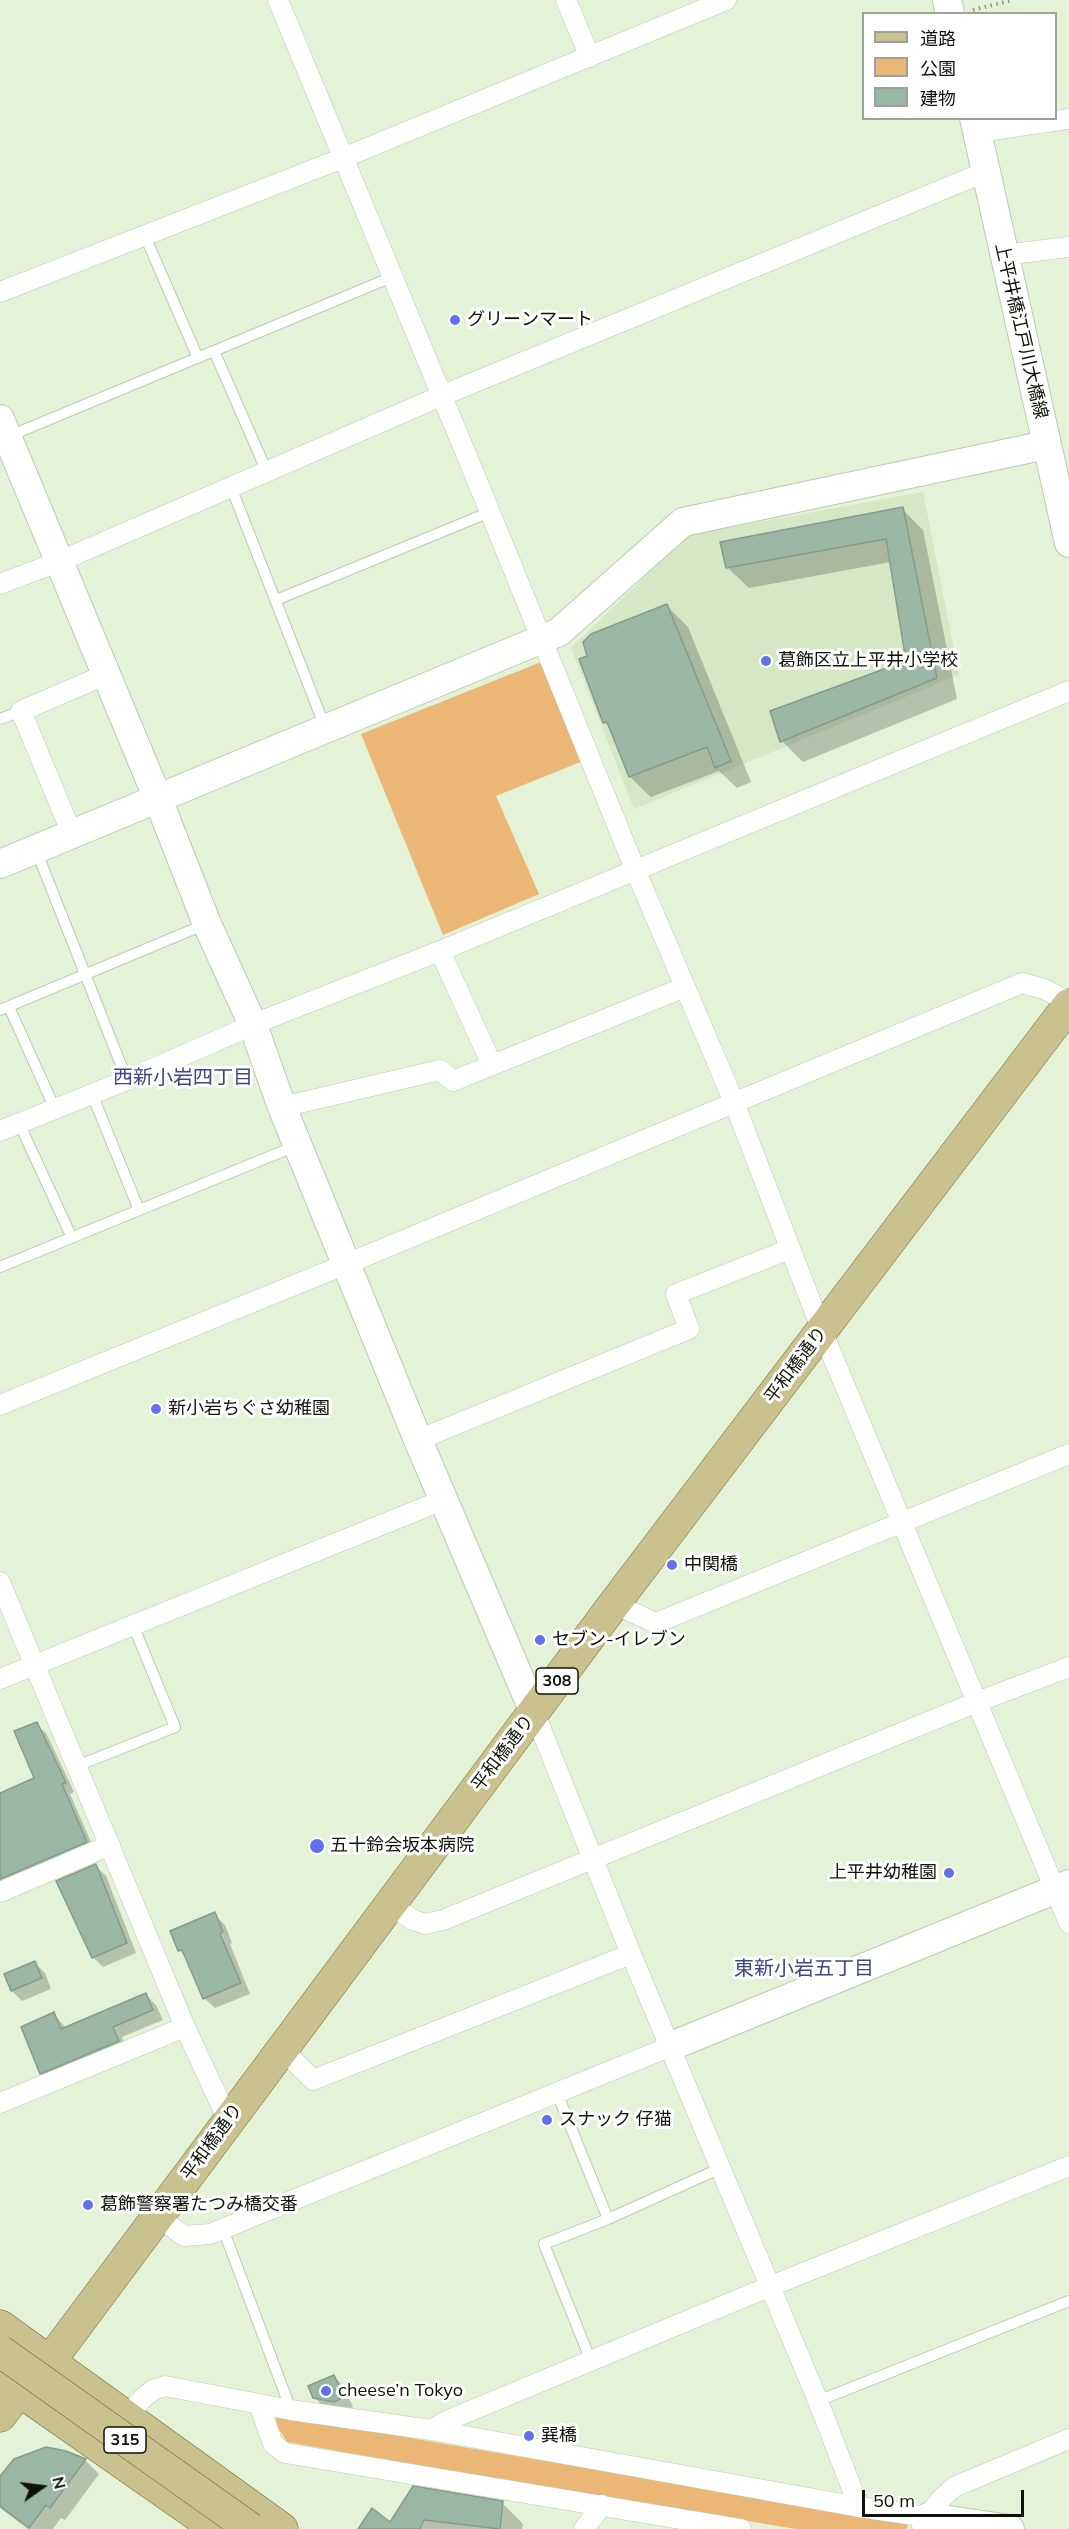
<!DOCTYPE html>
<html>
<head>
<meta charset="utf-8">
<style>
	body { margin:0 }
	#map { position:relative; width:1069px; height:2529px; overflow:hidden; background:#e4f2d7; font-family:Mulish,"Noto Sans JP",sans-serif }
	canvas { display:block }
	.legend { position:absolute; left:862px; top:12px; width:195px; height:108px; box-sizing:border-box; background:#fff; border:2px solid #9fa09d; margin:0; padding:8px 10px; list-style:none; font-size:18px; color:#0e1209 }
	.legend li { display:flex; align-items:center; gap:12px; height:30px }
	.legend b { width:30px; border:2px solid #9fa09d }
	.north { position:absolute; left:12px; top:2457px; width:60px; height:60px; -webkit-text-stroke:4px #fff; paint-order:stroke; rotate:76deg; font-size:16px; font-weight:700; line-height:24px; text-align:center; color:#0e1209 }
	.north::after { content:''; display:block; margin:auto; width:21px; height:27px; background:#0e1209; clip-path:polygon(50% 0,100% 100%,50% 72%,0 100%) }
	.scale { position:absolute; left:862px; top:2490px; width:162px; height:27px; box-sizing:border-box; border:3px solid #0e1209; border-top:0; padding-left:8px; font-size:18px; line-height:21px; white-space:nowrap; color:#0e1209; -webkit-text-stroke:4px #fff; paint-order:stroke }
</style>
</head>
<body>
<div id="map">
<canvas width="1069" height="2529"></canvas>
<ul class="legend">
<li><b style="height:8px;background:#c9c18e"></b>道路</li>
<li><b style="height:16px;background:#eab776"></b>公園</li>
<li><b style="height:16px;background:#9ab6a5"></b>建物</li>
</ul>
<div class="north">N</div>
<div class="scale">50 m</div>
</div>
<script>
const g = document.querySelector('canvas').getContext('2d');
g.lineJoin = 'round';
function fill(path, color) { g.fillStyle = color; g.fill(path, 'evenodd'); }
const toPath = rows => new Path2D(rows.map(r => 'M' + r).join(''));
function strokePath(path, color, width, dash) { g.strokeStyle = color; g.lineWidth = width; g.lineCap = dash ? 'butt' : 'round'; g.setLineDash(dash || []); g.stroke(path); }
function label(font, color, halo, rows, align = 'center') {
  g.font = font + ' Mulish,"Noto Sans JP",sans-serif'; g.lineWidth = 6; g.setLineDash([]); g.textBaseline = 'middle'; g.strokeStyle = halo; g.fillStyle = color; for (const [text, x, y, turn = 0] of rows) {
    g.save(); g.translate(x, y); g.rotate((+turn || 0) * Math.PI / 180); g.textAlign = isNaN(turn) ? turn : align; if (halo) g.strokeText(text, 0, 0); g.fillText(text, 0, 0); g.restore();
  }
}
fill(toPath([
	[923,492,959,675,634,809,571,648,688,535]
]), '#d5e7c5');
fill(toPath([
	[546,660,588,759,496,796,539,894,443,935,361,734],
	[275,2412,410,2438,903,2522,908,2526,906,2529,796,2529,456,2472,287,2442,277,2426]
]), '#eab776');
fill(toPath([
	[902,509,923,530,957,699,803,762,782,741,908,662,891,562,749,588,728,568],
	[667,606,688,627,751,782,737,788,719,771,651,797,630,777,612,730,604,722,589,657],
	[36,1724,46,1733,68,1779,74,1792,70,1794,95,1851,0,1893,0,1798,36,1779],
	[96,1866,106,1876,136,1953,103,1967,93,1957,58,1882],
	[214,1914,225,1925,232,1943,230,1944,250,1994,215,2008,204,1998,188,1959,180,1951],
	[35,1963,45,1973,51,1989,22,2001,12,1991],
	[146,1995,156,2005,163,2020,122,2037,128,2052,52,2083,41,2073,54,2014,66,2028],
	[334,2376,344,2387,353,2407,345,2411,325,2408,314,2397],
	[85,2460,99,2474,65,2520,61,2518,53,2529,28,2529,0,2508,0,2479],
	[502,2503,523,2524,522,2529,409,2529,396,2516]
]), '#0003');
const building = toPath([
	[903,507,937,678,780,742,770,711,906,661,886,539,726,568,720,542,903,507],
	[667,604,731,761,715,768,707,747,629,777,607,722,603,723,579,659,587,656,583,642,591,634,667,604],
	[37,1722,59,1768,66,1783,62,1784,87,1842,0,1879,0,1793,34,1778,14,1731,37,1722],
	[96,1864,127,1943,92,1958,56,1881,96,1864],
	[215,1912,223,1932,220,1934,241,1983,203,1999,182,1950,178,1951,170,1931,215,1912],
	[35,1961,42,1978,11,1991,4,1974,35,1961],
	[146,1993,153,2010,113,2027,119,2041,40,2074,21,2027,54,2012,61,2029,146,1993],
	[334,2375,344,2397,334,2402,313,2398,308,2386,334,2375],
	[46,2447,66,2451,86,2459,50,2508,46,2505,29,2528,0,2506,0,2476,14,2459,46,2447],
	[413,2486,503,2501,500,2529,424,2520,420,2529,358,2529,372,2508,390,2522,413,2486]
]);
fill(building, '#9ab6a5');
strokePath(building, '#829d8c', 1.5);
const lane = toPath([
	[145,236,198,358],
	[214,351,267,472],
	[7,437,392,277],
	[231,487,325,727],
	[276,600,490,512],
	[0,719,21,711],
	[36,850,127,1080],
	[9,1007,55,1109],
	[0,1010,206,924],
	[92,1094,139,1210],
	[19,1123,72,1238],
	[0,1267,298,1145],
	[77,1766,175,1727,133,1625],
	[557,2093,608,2219],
	[223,2229,291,2410],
	[591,2361,544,2244,608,2219,721,2168],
	[818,2401,1069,2301]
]);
const street = toPath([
	[278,0,490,512,635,869,734,1102,822,1331,1069,1923],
	[566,0,590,57],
	[977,132,1069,119],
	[1004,255,1069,247],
	[0,292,343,158,726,0],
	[0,584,58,562,441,396,985,172],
	[72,834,21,711,105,675],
	[440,951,492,1065],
	[282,1107,440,1070,453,1081,685,987],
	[0,1131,127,1080,264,1020,440,951,1069,691],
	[0,1405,361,1258,1022,983,1044,989,1069,1002],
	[418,1440,689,1329,676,1294,790,1249],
	[0,1582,185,2027,228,2120],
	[614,1604,656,1623,1069,1454],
	[0,1679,443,1500],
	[534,1712,631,1954,818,2401,859,2507],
	[0,1892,110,1845],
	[390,1905,413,1920,425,1924,443,1920,977,1702,1069,1667],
	[281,2048,313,2080,631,1954],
	[0,2103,185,2027],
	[158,2217,184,2236,210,2234,669,2047],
	[259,2404,273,2444,285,2453,741,2529],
	[126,2417,142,2399,153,2390,165,2386,291,2410,431,2430,859,2507,928,2517],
	[431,2430,446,2421,771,2286,1069,2166],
	[922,2525,941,2499,954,2487,1069,2439],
	[584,2529,602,2505]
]);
const secondary = toPath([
	[947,0,950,14],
	[974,118,1069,543],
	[0,419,158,799,207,924,253,1025,282,1107,418,1440,534,1712],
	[0,864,559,632,683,522,1046,445],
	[669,2047,1069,1884],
	[928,2517,1010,2529]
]);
const primary = toPath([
	[0,2326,282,2529],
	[0,2377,217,2529],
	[0,2416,20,2390,50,2361,614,1604,1069,1005]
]);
strokePath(lane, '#bdcab0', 12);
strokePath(street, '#bdcab0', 21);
strokePath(secondary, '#bdcab0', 30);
strokePath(primary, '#70692f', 33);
strokePath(toPath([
	[973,10,1013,0]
]), '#8d9784', 4, [1.5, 4.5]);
strokePath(lane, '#fff', 10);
strokePath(street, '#fff', 20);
strokePath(secondary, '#fff', 28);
strokePath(primary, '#c9c18e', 32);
const primaryBridge = toPath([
	[0,2351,251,2529]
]);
strokePath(primaryBridge, '#70692f', 33, []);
strokePath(primaryBridge, '#c9c18e', 32);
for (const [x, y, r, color] of [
	[455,320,6,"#6071e9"],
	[766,661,6,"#6071e9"],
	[156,1409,6,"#6071e9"],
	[672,1565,6,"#6071e9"],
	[540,1640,6,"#6071e9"],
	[317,1846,8,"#6071e9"],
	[949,1873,6,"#6071e9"],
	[547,2120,6,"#6071e9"],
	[88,2205,6,"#6071e9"],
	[326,2391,6,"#6071e9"],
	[529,2436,6,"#6071e9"]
]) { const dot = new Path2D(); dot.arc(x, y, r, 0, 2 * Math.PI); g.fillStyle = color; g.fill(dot); strokePath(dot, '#fff', 2); }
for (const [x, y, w] of [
	[557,1681,42],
	[125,2440,42]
]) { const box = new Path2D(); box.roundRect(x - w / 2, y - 13, w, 26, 4.5); g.fillStyle = '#fff'; g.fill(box); strokePath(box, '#0e1209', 1.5); }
label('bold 16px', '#0e1209', null, [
	["308",557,1681],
	["315",125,2440]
]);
label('18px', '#0e1209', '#fff', [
	["グリーンマート",467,320],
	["葛飾区立上平井小学校",778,661],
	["新小岩ちぐさ幼稚園",168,1409],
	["中関橋",684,1565],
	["セブン-イレブン",552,1640],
	["五十鈴会坂本病院",330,1846],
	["上平井幼稚園",937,1873,"right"],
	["スナック 仔猫",559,2120],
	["葛飾警察署たつみ橋交番",100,2205],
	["cheese’n Tokyo",338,2391],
	["巽橋",541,2436]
], 'left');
label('18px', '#0e1209', '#fff', [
	["上平井橋江戸川大橋線",1021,331,77],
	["平和橋通り",796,1365,-53],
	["平和橋通り",503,1753,-53],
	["平和橋通り",212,2142,-54]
]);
label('20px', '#3d4884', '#fff', [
	["西新小岩四丁目",183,1078],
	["東新小岩五丁目",804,1969]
]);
</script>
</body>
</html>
